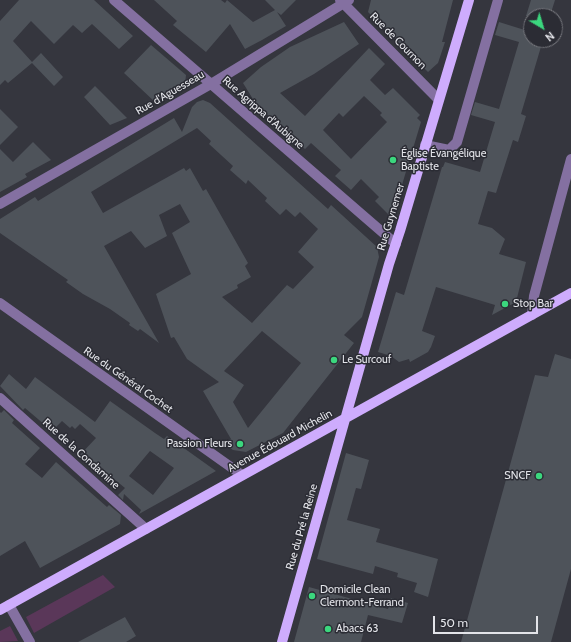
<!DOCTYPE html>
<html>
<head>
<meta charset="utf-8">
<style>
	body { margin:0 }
	#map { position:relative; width:571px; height:642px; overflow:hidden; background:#35363e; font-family:Cabin,sans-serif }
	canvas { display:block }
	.north { position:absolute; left:523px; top:8px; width:40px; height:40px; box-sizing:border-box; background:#2b2c34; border:1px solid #75767c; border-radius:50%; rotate:142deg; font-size:11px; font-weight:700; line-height:16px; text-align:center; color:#e3e4e9 }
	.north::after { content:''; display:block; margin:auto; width:14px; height:18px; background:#3bd77e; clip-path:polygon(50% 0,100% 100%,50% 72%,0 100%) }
	.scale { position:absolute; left:433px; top:616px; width:105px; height:18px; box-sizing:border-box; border:2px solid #e3e4e9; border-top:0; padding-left:5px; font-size:12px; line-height:14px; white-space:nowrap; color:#e3e4e9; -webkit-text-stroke:3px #2b2c34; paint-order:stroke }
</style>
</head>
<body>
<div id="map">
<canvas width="571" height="642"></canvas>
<div class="north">N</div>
<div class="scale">50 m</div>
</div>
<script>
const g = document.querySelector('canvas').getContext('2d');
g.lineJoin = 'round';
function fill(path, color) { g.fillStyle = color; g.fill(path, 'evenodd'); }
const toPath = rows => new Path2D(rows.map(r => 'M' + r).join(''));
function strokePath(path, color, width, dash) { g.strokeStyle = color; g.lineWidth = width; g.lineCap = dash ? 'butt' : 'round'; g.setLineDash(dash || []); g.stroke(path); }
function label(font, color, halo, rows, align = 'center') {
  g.font = font + ' Cabin,sans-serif'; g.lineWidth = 3; g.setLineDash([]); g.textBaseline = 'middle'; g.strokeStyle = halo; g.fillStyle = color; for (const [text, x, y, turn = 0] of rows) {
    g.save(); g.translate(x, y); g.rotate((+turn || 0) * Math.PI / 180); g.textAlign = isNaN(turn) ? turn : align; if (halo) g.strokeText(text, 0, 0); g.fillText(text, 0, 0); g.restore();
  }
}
fill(toPath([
	[103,575,115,587,34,633,26,617],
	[10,626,18,641,0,642,0,631]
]), '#5a3759');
fill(toPath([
	[19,0,94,0,133,36,119,49,92,24,82,33,73,25,54,44,31,21,13,41,32,62,41,53,63,77,54,86,32,63,8,83,5,80,0,85,0,21],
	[154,0,221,0,225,3,227,0,253,22,275,10,265,0,296,0,281,15,277,12,286,26,262,40,245,49,230,24,206,52,173,25,177,21],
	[371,0,453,0,442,42,445,42,438,63,428,72,368,12],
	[531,0,555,0,550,16,526,16],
	[344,22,359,44,314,74,280,93,305,116,369,48,385,64,370,80,385,95,393,88,420,115,417,118,421,122,392,218,375,201,379,197,361,179,351,190,335,176,341,170,311,143,305,149,256,104,243,83,261,67,290,47],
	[364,96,382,113,380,115,387,122,351,159,323,130,339,113,343,117],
	[499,22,531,32,531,40,543,40,521,114,526,116,518,142,513,140,496,193,488,191,478,224,492,228,505,239,499,254,526,262,516,302,492,315,495,305,436,287,422,331,435,336,431,347,428,352,410,362,409,359,399,362,391,356,378,352,396,292,404,295,442,167,443,167,445,162,480,172,495,122,471,115,475,102,499,109,519,42,495,35],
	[151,45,186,75,185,84,155,102,124,73],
	[95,86,127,118,110,125,84,97],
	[203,100,210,103,328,209,331,205,377,247,379,257,362,317,344,335,354,343,283,433,246,452,233,450,223,443,231,439,203,391,219,382,187,359,174,337,171,338,156,294,191,274,172,233,190,222,180,204,159,215,167,236,145,248,131,231,104,246,159,343,140,329,138,331,129,325,130,323,110,309,83,294,66,282,68,280,0,233,0,219,35,197,38,201,174,118,182,132,192,107,197,102],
	[197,128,211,141,209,144,233,166,230,170,246,184,248,180,267,198,265,201,280,215,286,209,295,217,300,212,318,229,298,252,314,267,293,289,287,285,252,323,222,297,238,288,237,285,251,277,245,266,248,263,206,189,203,191,190,168,186,171,184,168,103,213,91,192],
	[262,331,301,363,248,428,233,402,244,385,224,371],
	[0,109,18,127,0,145],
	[33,142,51,160,25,174,27,177,0,192,0,149,13,162],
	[555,354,571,359,571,569,551,642,461,642,535,375,548,377],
	[9,374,26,389,35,377,95,422,110,401,155,433,164,439,167,436,216,471,139,514,141,510,124,494,123,500,118,495,125,488,98,466,96,468,80,455,96,438,80,424,75,429,72,426,70,428,62,421,52,431,25,408,23,410,0,386],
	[150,451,174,468,153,495,129,476],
	[4,410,14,420,12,423,40,448,25,464,42,478,56,462,107,507,109,505,121,515,120,524,40,568,25,541,0,556,0,412,1,413],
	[346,453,369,460,361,489,356,488,347,520,380,529,376,542,438,559,428,597,414,592,417,583,397,577,398,573,375,566,373,574,317,559],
	[309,587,388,609,391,598,408,603,402,623,368,615,361,642,294,642],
	[125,617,136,636,126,642,78,642]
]), '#4e535a');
strokePath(toPath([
	[114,0,396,244],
	[340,0,438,99],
	[425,145,449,150,457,142,498,0],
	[0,204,211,84,349,0],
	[0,303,242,475],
	[532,315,534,296,571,159],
	[0,398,146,529],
	[9,605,30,642]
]), '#8470a1', 10);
strokePath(toPath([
	[0,610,571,293],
	[282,642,389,264,400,231,469,0]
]), '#ceacfd', 10);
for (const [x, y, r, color] of [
	[393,160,4,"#3bd77e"],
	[505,304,4,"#3bd77e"],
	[334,360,4,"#3bd77e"],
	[240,444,4,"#3bd77e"],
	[539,476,4,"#3bd77e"],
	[312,596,4,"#3bd77e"],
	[328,629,4,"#3bd77e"]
]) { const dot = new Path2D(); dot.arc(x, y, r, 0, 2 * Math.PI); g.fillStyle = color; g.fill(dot); strokePath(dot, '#2b2c34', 1.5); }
label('11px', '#e3e4e9', '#2b2c34', [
	["Rue de Cournon",398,41,45],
	["Rue d'Aguesseau",170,93,-30],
	["Rue Agrippa d'Aubigne",263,113,41],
	["Rue Guynemer",391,217,-73],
	["Rue du Général Cochet",128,380,35],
	["Avenue Édouard Michelin",280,441,-29],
	["Rue de la Condamine",81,454,42],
	["Rue du Pré la Reine",302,527,-74]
]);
label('11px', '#e3e4e9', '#2b2c34', [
	["Église Évangélique",401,154],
	["Baptiste",401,167],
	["Stop Bar",513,304],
	["Le Surcouf",342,360],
	["Passion Fleurs",232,444,"right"],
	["SNCF",531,476,"right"],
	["Domicile Clean",320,590],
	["Clermont-Ferrand",320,603],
	["Abacs 63",336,629]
], 'left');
</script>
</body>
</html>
